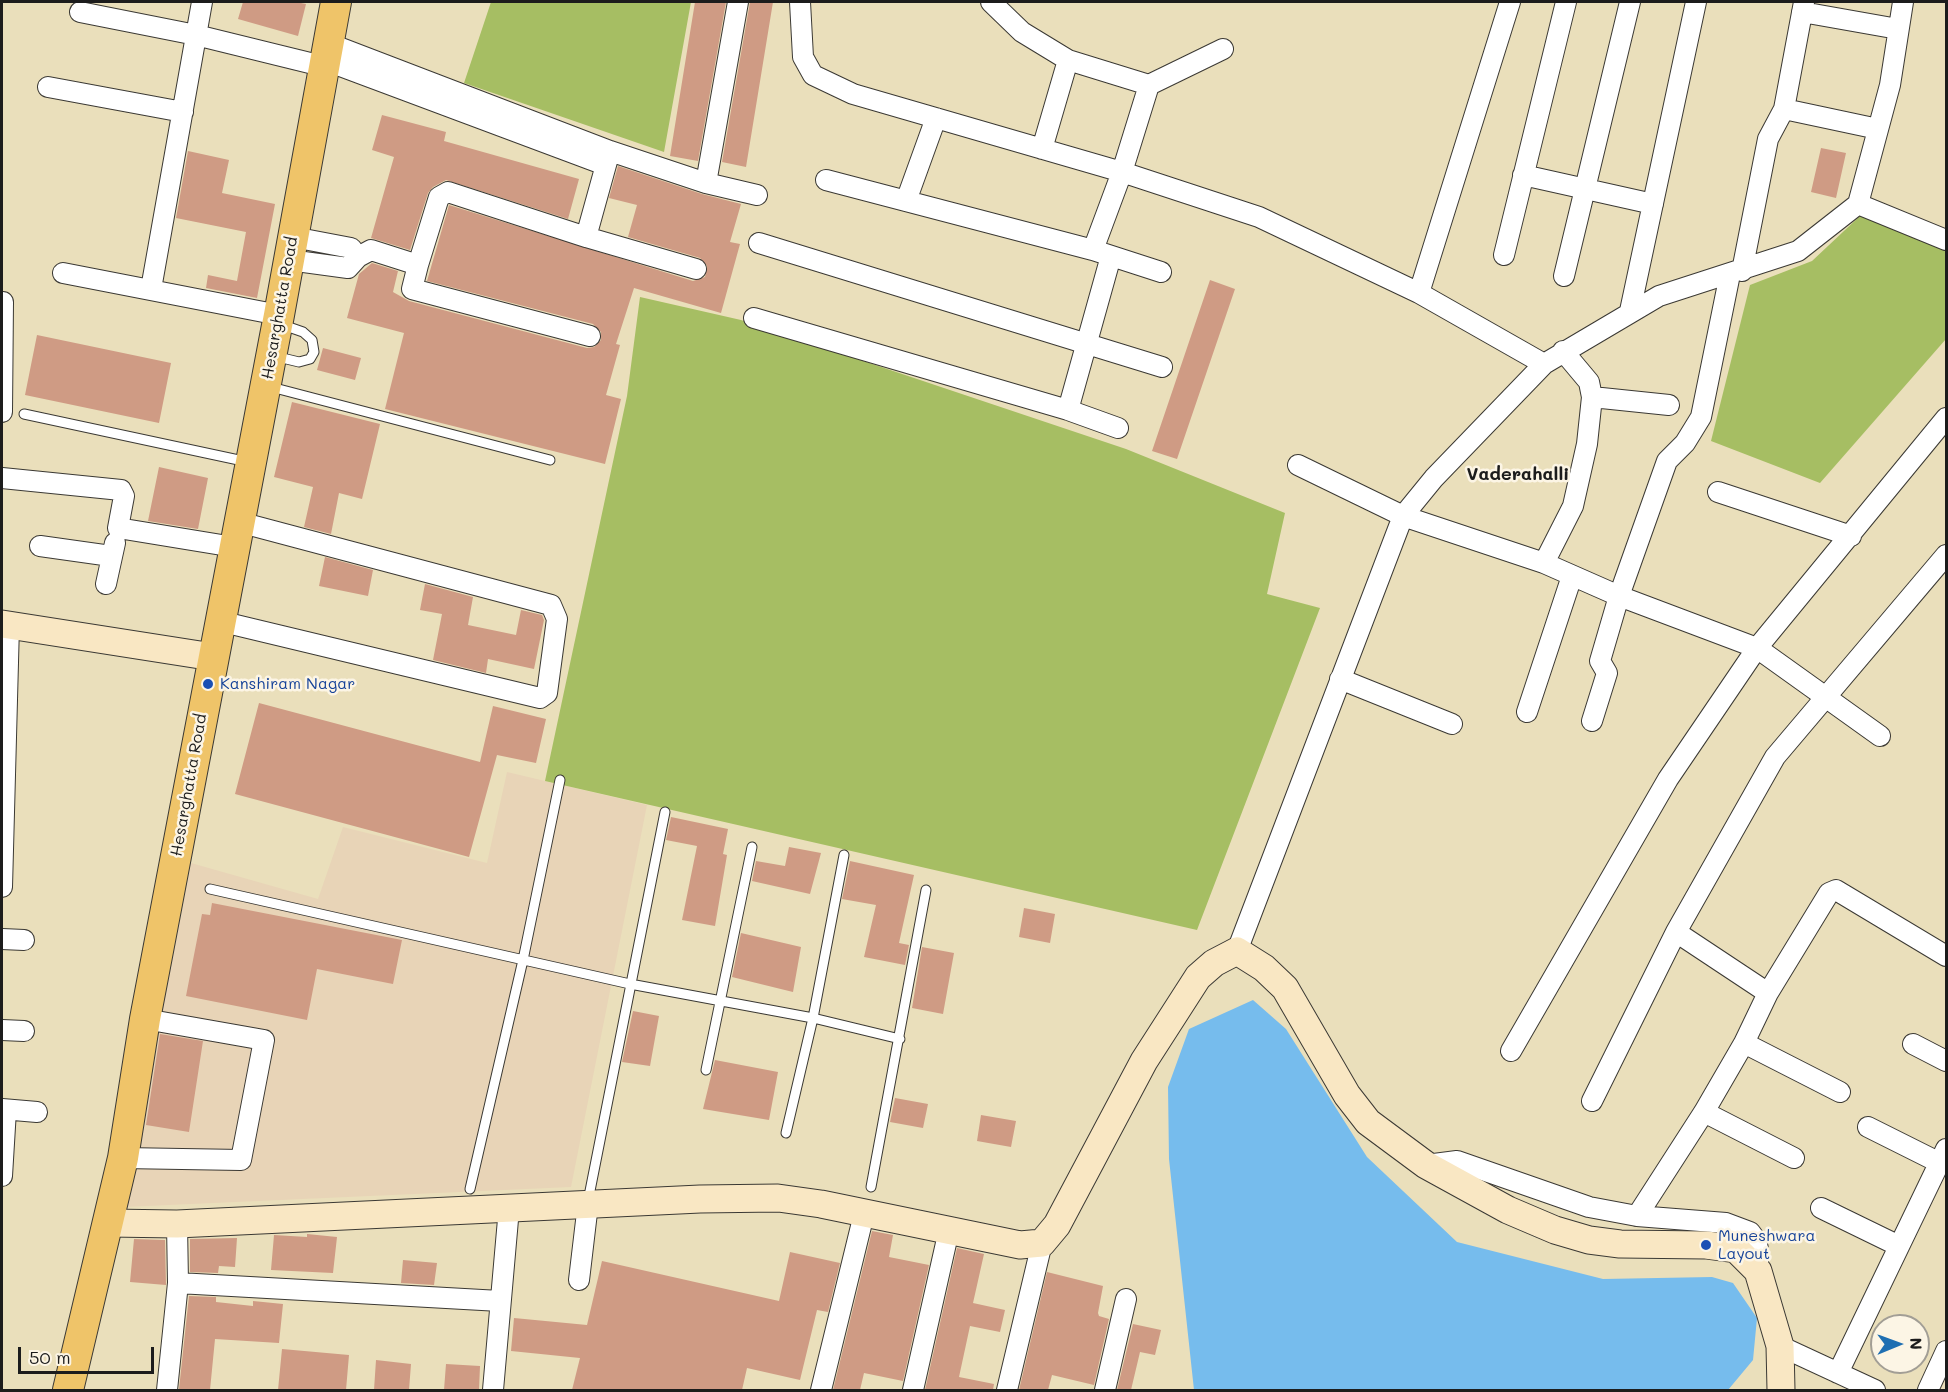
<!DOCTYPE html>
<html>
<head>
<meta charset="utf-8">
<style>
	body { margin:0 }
	#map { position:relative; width:1948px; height:1392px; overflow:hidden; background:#eadfbb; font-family:Mali,sans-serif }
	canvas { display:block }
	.frame { position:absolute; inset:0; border:3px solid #1c1c1c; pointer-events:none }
	.north { position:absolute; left:1870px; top:1314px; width:60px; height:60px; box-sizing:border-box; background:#fcf5e5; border:2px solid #a29e95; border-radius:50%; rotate:89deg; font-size:16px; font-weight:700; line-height:24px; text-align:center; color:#1c1c1c }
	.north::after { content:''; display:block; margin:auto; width:21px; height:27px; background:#1f6fb2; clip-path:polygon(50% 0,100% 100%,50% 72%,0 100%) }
	.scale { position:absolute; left:18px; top:1347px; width:136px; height:27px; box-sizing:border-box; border:3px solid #1c1c1c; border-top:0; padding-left:8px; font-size:18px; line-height:21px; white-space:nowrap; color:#1c1c1c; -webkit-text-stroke:4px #fcf5e5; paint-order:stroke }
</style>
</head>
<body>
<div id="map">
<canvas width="1948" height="1392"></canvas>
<div class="frame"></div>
<div class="north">N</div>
<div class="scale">50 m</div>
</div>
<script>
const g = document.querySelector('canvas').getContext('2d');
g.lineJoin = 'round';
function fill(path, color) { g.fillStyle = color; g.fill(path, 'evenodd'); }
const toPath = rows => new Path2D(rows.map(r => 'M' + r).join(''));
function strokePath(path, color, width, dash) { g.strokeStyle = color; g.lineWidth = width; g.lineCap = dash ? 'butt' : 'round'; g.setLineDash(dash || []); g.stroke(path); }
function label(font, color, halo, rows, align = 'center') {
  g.font = font + ' Mali,sans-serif'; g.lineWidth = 5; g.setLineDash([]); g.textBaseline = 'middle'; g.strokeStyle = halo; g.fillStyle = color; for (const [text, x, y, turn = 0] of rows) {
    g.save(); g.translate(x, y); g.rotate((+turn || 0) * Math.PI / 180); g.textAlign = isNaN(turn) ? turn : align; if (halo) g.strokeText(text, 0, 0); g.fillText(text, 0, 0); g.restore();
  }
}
fill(toPath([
	[507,772,647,805,571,1187,124,1207,191,863,318,899,343,827,487,863]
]), '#e8d4b7');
fill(toPath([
	[491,2,691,2,664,152,464,83],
	[1861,215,1946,249,1946,339,1820,483,1711,441,1750,285,1812,261],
	[640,297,741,320,1126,449,1285,513,1267,594,1320,608,1197,930,545,781,627,396]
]), '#a6be63');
fill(toPath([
	[1253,1000,1286,1029,1367,1157,1457,1242,1603,1279,1712,1277,1733,1283,1757,1318,1753,1360,1728,1390,1194,1390,1169,1159,1168,1087,1189,1029]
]), '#76bced');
fill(toPath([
	[243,2,296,2,306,4,298,36,238,19],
	[695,2,726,2,698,161,670,156],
	[750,2,773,2,746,167,722,162],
	[382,115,446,132,444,141,579,179,568,219,446,180,433,187,428,193,410,250,371,238,394,157,372,150],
	[1821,148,1846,153,1836,198,1811,192],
	[188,151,229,160,222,193,275,204,257,298,206,288,208,275,237,281,246,232,176,218],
	[618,166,702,194,741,204,730,242,740,244,721,313,634,288,616,344,620,345,606,395,621,399,605,464,385,409,404,333,347,318,359,274,372,263,398,271,393,292,409,301,587,348,594,347,601,340,601,332,593,324,427,281,449,205,693,281,705,277,707,266,700,258,628,237,637,205,609,198],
	[1210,280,1235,289,1177,459,1152,451],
	[37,335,171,363,159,423,25,395],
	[323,348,361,358,355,380,317,370],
	[292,402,380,424,362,499,339,493,331,534,304,527,313,487,274,477],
	[159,467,208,478,198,529,148,521],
	[325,557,373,570,368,596,319,586],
	[425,584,473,597,468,625,516,635,521,610,542,615,544,620,534,669,488,659,486,673,433,660,442,614,420,610],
	[259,703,480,762,493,706,546,719,536,763,497,755,469,857,235,794],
	[671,817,728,829,723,854,727,855,715,926,682,920,697,846,666,840],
	[789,847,821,853,810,894,752,881,756,861,785,866],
	[850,861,914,875,899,943,909,945,905,965,864,957,876,905,842,899],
	[212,903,402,940,393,984,317,969,307,1020,186,996,202,914,210,915],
	[1024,908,1055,914,1050,943,1019,937],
	[741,933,801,947,793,992,732,977],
	[922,947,954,953,943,1014,912,1008],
	[633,1011,659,1016,650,1066,622,1062],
	[160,1034,203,1041,189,1132,146,1125],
	[715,1060,778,1072,769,1120,703,1109],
	[895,1098,928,1104,923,1128,890,1122],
	[981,1115,1016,1121,1011,1147,977,1141],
	[872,1231,893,1235,889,1257,929,1265,903,1381,864,1373,860,1390,833,1390],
	[307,1234,337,1237,333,1273,271,1270,274,1235,307,1237],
	[237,1238,235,1267,219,1266,218,1273,190,1272,190,1239],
	[134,1239,165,1240,166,1285,130,1282],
	[957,1248,984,1254,973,1303,1005,1310,1000,1332,970,1326,959,1377,994,1384,993,1390,925,1390],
	[790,1252,840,1263,828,1312,817,1310,800,1380,747,1368,742,1390,572,1390,580,1358,511,1351,514,1318,587,1325,602,1261,779,1301],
	[403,1260,437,1263,434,1285,401,1283],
	[1047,1272,1103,1286,1098,1313,1099,1316,1109,1319,1094,1385,1052,1375,1048,1390,1019,1390],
	[189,1296,216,1297,216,1302,253,1306,253,1301,283,1304,279,1343,215,1339,210,1390,179,1389],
	[1133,1324,1161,1330,1155,1355,1140,1352,1131,1390,1117,1390],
	[282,1349,349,1355,346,1390,278,1390],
	[376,1360,411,1364,409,1390,374,1390],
	[446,1364,480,1366,479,1390,444,1390]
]), '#cf9b84');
const lane = toPath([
	[274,356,299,362,310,359,314,352,312,340,303,332,283,325],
	[271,387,550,460],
	[24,414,248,462],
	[210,889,630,984,813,1018,900,1039],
	[706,1070,752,847],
	[786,1133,813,1018,844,855],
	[871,1187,926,890],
	[470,1189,523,960,560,780],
	[588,1201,665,812]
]);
const street = toPath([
	[800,2,803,57,813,75,853,94,1122,172,1259,217,1419,293,1544,364],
	[991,2,1022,32,1068,60,1149,85,1223,49],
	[80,12,196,35,322,66],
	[1802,12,1898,29],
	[328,43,610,151,706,183,757,195],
	[324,60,605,165],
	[48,87,183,112],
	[1784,109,1878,129],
	[1042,149,1068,60],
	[609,154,586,237,696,269],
	[1523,175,1653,204],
	[826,180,1093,250,1161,272],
	[706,183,738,2],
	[906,201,936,118],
	[1858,204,1890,85,1903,2],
	[293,237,351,248,358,257],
	[759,243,1162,367],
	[1093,250,1122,172,1149,85],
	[1504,255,1566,2],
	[1111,256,1068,410,1118,428],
	[289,260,348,268,358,257,371,250,418,265,439,197,448,192,586,237],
	[418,265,412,289,590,336],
	[1742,271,1768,139,1784,109,1804,2],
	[63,273,279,315],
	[1564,276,1630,2],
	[151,289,202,2],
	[1419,293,1510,2],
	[1630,311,1696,2],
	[754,318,1068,410],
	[1592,397,1669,405],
	[2,412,3,302],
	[1298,465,1403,516,1544,563,1619,596,1757,648,1880,736],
	[2,478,121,490,124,496,118,528,234,547],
	[1718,492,1851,536],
	[40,546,111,556],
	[1544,563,1573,506,1587,444,1592,397,1589,382,1563,351],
	[106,584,115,543],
	[219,621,540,698,547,693,557,619,551,605,239,522],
	[1340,679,1452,724],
	[1527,712,1572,576],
	[1592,721,1607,673,1600,661,1619,596,1667,461,1685,443,1701,417,1730,274],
	[2,887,9,625],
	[1676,932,1768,993],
	[2,939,24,940],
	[1237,951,1403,516,1434,478,1544,364,1659,296,1798,251,1858,204,1946,240],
	[2,1030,24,1031],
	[1744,1043,1840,1092],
	[1913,1044,1946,1061],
	[1511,1051,1668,779,1757,648,1946,418],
	[1592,1101,1676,932,1775,757,1946,555],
	[2,1109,37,1112],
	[1704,1112,1794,1158],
	[1868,1127,1940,1163],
	[123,1158,241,1160,264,1040,145,1019],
	[1426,1165,1457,1161,1589,1207,1637,1216],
	[2,1176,6,1110],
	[1821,1208,1899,1246],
	[177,1224,178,1283],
	[1758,1271,1758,1249,1756,1240,1750,1232,1726,1223,1637,1216,1704,1112,1744,1043,1768,993,1829,893,1836,890,1946,956],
	[579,1280,588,1204],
	[1780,1346,1875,1390],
	[1838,1373,1946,1149],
	[167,1390,178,1283,500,1301],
	[493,1390,509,1208],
	[821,1390,864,1214],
	[913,1390,949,1230],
	[1007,1390,1042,1243],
	[1105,1390,1126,1299],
	[1928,1390,1946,1351]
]);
const secondary = toPath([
	[2,624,213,657],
	[109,1223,177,1224,700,1199,778,1198,821,1204,1020,1245,1042,1243,1057,1225,1144,1061,1198,977,1214,963,1237,951,1264,968,1285,988,1347,1095,1368,1122,1426,1165,1508,1210,1555,1230,1589,1240,1620,1244,1706,1245,1736,1249,1758,1271,1780,1346,1781,1390]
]);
const primary = toPath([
	[68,1390,123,1158,145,1019,279,315,336,2]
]);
strokePath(lane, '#3b3934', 11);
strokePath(street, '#3b3934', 22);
strokePath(secondary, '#3b3934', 29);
strokePath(primary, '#3b3934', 32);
strokePath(lane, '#fff', 9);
strokePath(street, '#fff', 20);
strokePath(secondary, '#f9e7c3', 27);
strokePath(primary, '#efc469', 30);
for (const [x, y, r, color] of [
	[208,684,6,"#1a4fb4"],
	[1706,1245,6,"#1a4fb4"]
]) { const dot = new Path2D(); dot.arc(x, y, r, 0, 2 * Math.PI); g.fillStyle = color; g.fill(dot); strokePath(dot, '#fcf5e5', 2); }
label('16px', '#1c1c1c', '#fcf5e5', [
	["Hesarghatta Road",280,308,-80],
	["Hesarghatta Road",189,785,-80]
]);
label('16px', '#164399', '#fcf5e5', [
	["Kanshiram Nagar",220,684],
	["Muneshwara",1718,1236],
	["Layout",1718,1254]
], 'left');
label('bold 18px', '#1c1c1c', '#fcf5e5', [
	["Vaderahalli",1518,474]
]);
</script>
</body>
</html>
